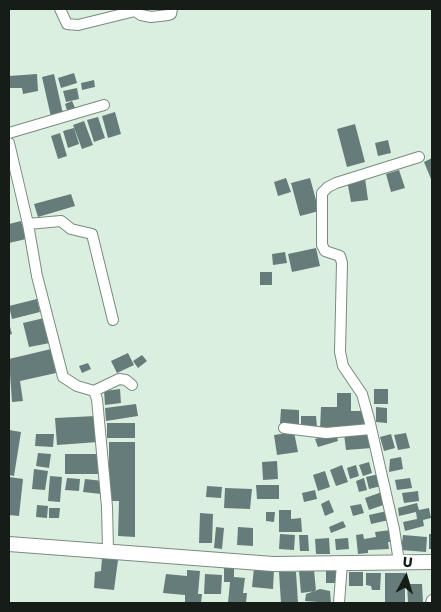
<!DOCTYPE html>
<html>
<head>
<meta charset="utf-8">
<style>
	body { margin:0 }
	#map { position:relative; width:441px; height:612px; overflow:hidden; background:#dbefe1; font-family:Poppins,sans-serif }
	canvas { display:block }
	.frame { position:absolute; inset:0; border:10px solid #161d18; pointer-events:none }
	.north { position:absolute; left:381px; top:552px; width:50px; height:50px; -webkit-text-stroke:4px #fff; paint-order:stroke; rotate:6deg; font-size:14px; font-weight:700; line-height:20px; text-align:center; color:#161d18 }
	.north::after { content:''; display:block; margin:auto; width:18px; height:22px; background:#161d18; clip-path:polygon(50% 0,100% 100%,50% 72%,0 100%) }
</style>
</head>
<body>
<div id="map">
<canvas width="441" height="612"></canvas>
<div class="frame"></div>
<div class="north">U</div>
</div>
<script>
const g = document.querySelector('canvas').getContext('2d');
g.lineJoin = 'round';
function fill(path, color) { g.fillStyle = color; g.fill(path, 'evenodd'); }
const toPath = rows => new Path2D(rows.map(r => 'M' + r).join(''));
function strokePath(path, color, width, dash) { g.strokeStyle = color; g.lineWidth = width; g.lineCap = dash ? 'butt' : 'round'; g.setLineDash(dash || []); g.stroke(path); }
fill(toPath([
	[74,73,77,83,61,88,58,78],
	[37,74,38,91,23,94,22,88,9,88,9,76],
	[54,74,63,114,51,117,42,77],
	[94,80,95,87,82,90,81,83],
	[77,88,79,99,66,102,63,91],
	[72,101,76,110,68,113,65,104],
	[115,112,121,134,108,138,102,116],
	[98,117,105,138,94,142,87,120],
	[84,121,93,145,82,149,73,125],
	[355,124,365,162,347,167,337,129],
	[74,128,79,144,68,148,63,131],
	[60,133,67,156,58,159,51,136],
	[388,140,391,153,378,156,375,143],
	[432,158,432,178,431,179,424,162],
	[399,170,405,188,391,192,386,174],
	[286,178,291,192,278,196,274,182],
	[310,178,319,211,300,216,291,183],
	[365,178,368,200,351,202,347,180],
	[71,194,75,206,38,217,34,204],
	[21,221,26,239,9,243,9,224],
	[316,248,320,266,292,272,288,254],
	[285,252,287,263,273,265,272,254],
	[260,272,272,272,272,285,260,285],
	[37,299,40,312,12,319,9,306],
	[44,318,50,343,29,347,23,323],
	[9,323,12,334,9,335],
	[51,349,56,373,20,381,23,401,12,402,9,359],
	[128,353,134,365,117,373,111,361],
	[142,355,147,361,138,368,133,361],
	[88,363,91,369,82,373,79,366],
	[120,389,121,403,105,405,104,391],
	[374,389,388,389,388,404,374,404],
	[337,393,351,393,351,411,364,411,364,429,320,429,321,407,337,407],
	[136,404,138,416,106,421,105,408],
	[376,407,387,408,387,423,376,422],
	[281,409,299,410,299,425,280,423],
	[96,416,98,442,57,445,55,418],
	[301,416,316,416,317,427,301,428],
	[107,423,135,423,135,438,107,438],
	[9,430,21,432,14,476,9,475],
	[371,431,372,448,346,450,344,434],
	[294,432,298,452,277,455,274,435],
	[336,433,338,441,318,447,315,439],
	[406,433,410,448,398,450,394,435],
	[36,434,54,434,53,447,35,446],
	[391,434,395,448,384,451,380,437],
	[109,442,135,442,135,537,118,536,119,501,109,501],
	[38,453,51,454,49,468,36,466],
	[65,454,98,454,98,474,65,474],
	[401,457,403,469,389,472,390,459],
	[277,461,278,479,263,480,262,462],
	[369,462,372,473,363,476,359,465],
	[342,465,348,482,336,486,330,470],
	[356,465,359,476,350,479,347,468],
	[34,469,48,471,45,490,32,489],
	[325,471,330,487,318,491,313,475],
	[379,474,381,486,369,489,366,477],
	[50,476,62,477,60,502,48,501],
	[9,477,23,479,19,516,9,515],
	[67,478,80,479,79,491,65,490],
	[364,478,367,490,359,492,356,481],
	[410,478,412,488,397,490,395,480],
	[85,479,103,481,101,494,83,492],
	[256,485,279,485,279,499,257,499],
	[207,486,222,487,221,498,206,497],
	[225,488,252,489,250,509,224,508],
	[315,490,317,499,304,502,302,493],
	[418,491,419,501,404,503,402,493],
	[382,492,386,504,369,510,365,498],
	[329,500,334,512,325,516,321,504],
	[417,503,419,510,429,508,431,518,423,520,424,526,405,531,403,522,417,519,416,512,399,516,398,508],
	[361,504,364,513,353,516,350,506],
	[37,505,48,506,47,518,36,517],
	[49,508,60,508,59,518,49,518],
	[279,510,291,510,291,519,301,518,302,532,279,532],
	[387,511,389,520,371,524,369,515],
	[266,512,275,512,274,522,266,521],
	[200,513,213,514,212,543,199,543],
	[343,521,346,527,331,533,329,527],
	[216,527,224,528,222,549,214,548],
	[238,527,253,528,253,546,237,545],
	[391,530,393,542,388,542,389,549,368,550,368,553,358,554,356,535,363,534,364,539,376,537,375,532],
	[280,534,295,535,294,550,279,549],
	[429,534,432,534,432,549,429,549],
	[299,535,308,535,309,551,300,551],
	[403,535,427,537,426,552,401,550],
	[329,538,330,554,316,554,315,539],
	[348,538,349,549,336,550,335,539],
	[102,558,118,560,114,590,94,588,95,572,101,571],
	[224,568,234,568,234,577,245,578,243,593,247,593,246,603,228,603,230,582,224,582],
	[254,568,274,570,273,589,252,587],
	[187,570,200,571,198,594,202,594,201,603,185,603,185,595,163,593,166,574,187,576],
	[314,570,316,591,301,593,299,571],
	[326,571,340,571,340,583,326,583],
	[279,572,296,572,298,603,281,603],
	[349,572,363,572,363,586,349,586],
	[366,573,381,573,380,590,372,590,371,586,366,585],
	[385,573,405,573,405,603,385,603],
	[205,574,222,575,221,594,204,594],
	[407,584,422,584,423,603,408,603],
	[320,589,330,591,331,603,305,601,306,594]
]), '#657c7a');
const street = toPath([
	[60,9,67,24,78,25,135,11,141,15,151,17,168,15,171,14,172,9],
	[9,133,104,105],
	[9,143,28,224,37,276,63,377,77,386,94,391,97,399,107,507,108,550],
	[28,224,61,221,71,229,92,234,113,320],
	[94,391,119,379,126,380,132,385],
	[284,428,326,433,371,429],
	[399,562,394,529,369,419,362,394,343,366,340,352,342,263,340,256,325,251,322,245,322,193,328,187,336,183,419,157],
	[339,603,342,563],
	[431,603,432,600]
]);
const secondary = toPath([
	[9,544,273,564,432,562]
]);
strokePath(street, '#798b7e', 12);
strokePath(secondary, '#798b7e', 16);
strokePath(street, '#fff', 10);
strokePath(secondary, '#fff', 14);
</script>
</body>
</html>
